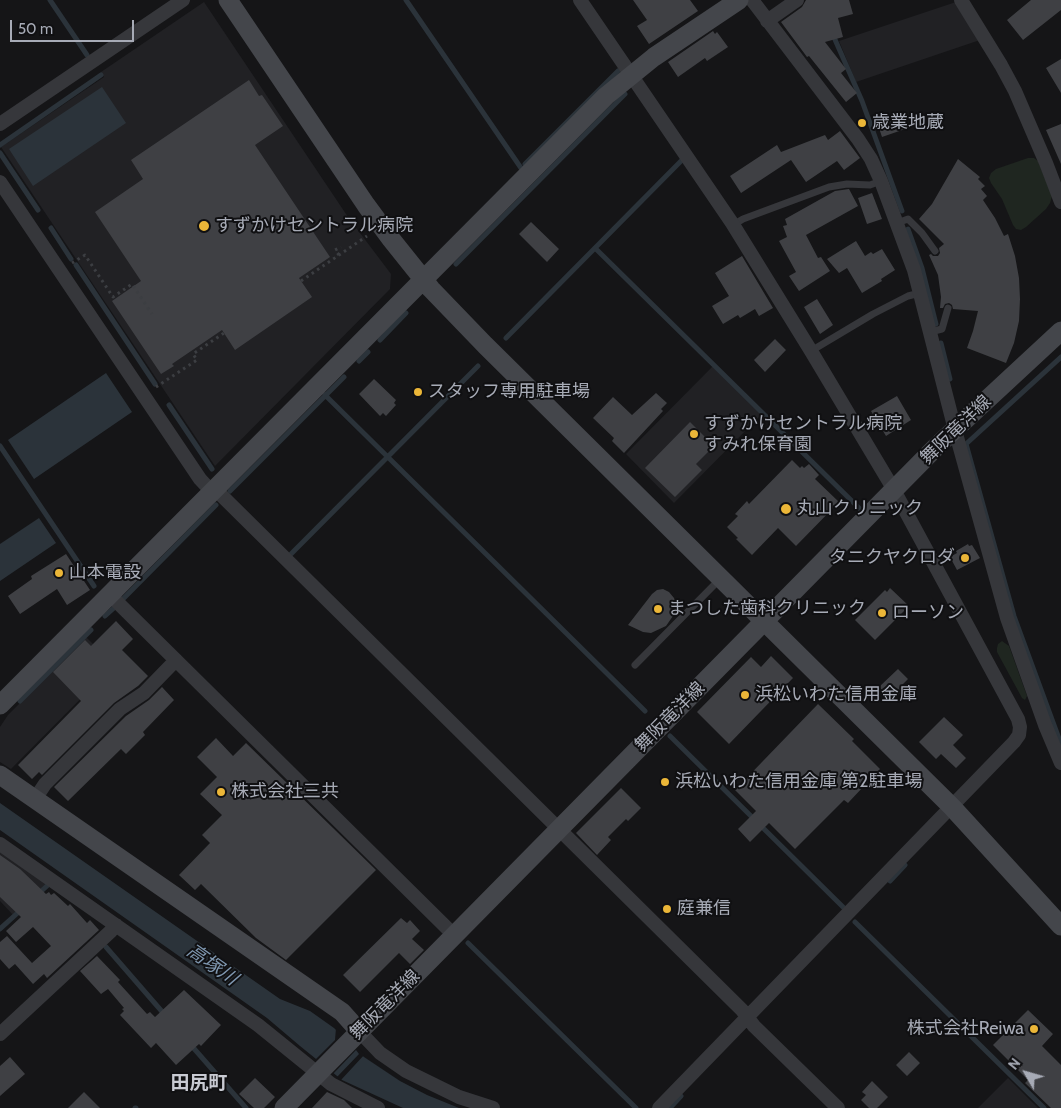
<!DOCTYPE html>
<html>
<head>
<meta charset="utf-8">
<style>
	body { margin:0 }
	#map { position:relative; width:1061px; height:1108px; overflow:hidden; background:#151517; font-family:Cabin,sans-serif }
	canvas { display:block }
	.north { position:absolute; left:1001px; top:1048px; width:50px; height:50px; -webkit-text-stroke:4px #101012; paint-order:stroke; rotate:308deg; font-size:14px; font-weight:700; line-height:20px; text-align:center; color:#a7abb6 }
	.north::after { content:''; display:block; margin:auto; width:18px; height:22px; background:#a7abb6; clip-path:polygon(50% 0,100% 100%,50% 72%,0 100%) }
	.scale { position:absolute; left:10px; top:20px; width:124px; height:22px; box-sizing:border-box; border:2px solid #a7abb6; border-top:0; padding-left:6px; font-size:15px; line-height:18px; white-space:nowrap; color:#a7abb6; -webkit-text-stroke:4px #101012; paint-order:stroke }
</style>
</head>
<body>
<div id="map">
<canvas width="1061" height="1108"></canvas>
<div class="north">N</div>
<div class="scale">50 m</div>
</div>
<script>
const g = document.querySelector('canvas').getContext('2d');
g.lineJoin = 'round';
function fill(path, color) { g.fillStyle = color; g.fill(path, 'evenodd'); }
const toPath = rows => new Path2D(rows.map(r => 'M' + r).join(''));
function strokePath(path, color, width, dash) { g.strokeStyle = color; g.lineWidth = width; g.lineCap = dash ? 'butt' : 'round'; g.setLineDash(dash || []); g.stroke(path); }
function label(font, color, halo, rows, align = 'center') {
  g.font = font + ' Cabin,"Noto Sans JP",sans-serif'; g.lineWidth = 4; g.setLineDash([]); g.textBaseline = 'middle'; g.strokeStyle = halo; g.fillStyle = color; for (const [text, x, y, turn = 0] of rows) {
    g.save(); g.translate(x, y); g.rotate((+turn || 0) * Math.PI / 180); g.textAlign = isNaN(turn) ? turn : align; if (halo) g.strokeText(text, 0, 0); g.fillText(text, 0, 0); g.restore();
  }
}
fill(toPath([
	[204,2,348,217,391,274,390,289,215,466,1,147,104,77,101,72],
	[956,2,980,40,856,82,839,41],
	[713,366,762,414,674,503,626,454],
	[86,637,114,665,11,769,0,762,0,727,8,715],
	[0,851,47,884,13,915,0,901],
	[1008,1078,1038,1108,978,1108]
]), '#212124');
fill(toPath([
	[1028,158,1034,158,1038,161,1052,196,1050,203,1046,209,1026,227,1021,230,1016,229,1013,225,1002,199,991,183,989,178,991,173,996,169],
	[1002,641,1009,646,1027,696,1025,700,1022,698,997,652,997,648,998,644]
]), '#1f2620');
fill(toPath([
	[102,87,126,123,33,186,9,149],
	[106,373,132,412,34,479,8,440],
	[39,518,56,543,0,581,0,544],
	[0,803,280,999,310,1011,334,1028,364,1057,400,1081,427,1095,459,1108,403,1108,342,1080,300,1046,267,1018,0,830]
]), '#2b333a');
fill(toPath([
	[336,1028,365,1054,341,1080,337,1077,359,1054,356,1050,333,1074,314,1061,335,1040]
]), '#151517');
strokePath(toPath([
	[50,0,87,55],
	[406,0,521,168],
	[833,35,862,101,902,211],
	[0,145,101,75],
	[0,153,38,210],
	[525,164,618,71],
	[51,228,71,259],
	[908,229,922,268,936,324],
	[595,248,860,509],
	[456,264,625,94],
	[76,265,155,384],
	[506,338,682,160],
	[380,340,406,313],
	[941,343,950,379],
	[1061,357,966,444,1014,616,1061,744],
	[359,361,368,352],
	[325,395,645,711],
	[169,405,212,469],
	[0,446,94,586],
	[230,491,344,377],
	[291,554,478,366],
	[122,600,216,505],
	[105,616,115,607],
	[20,701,91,630],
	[670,736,845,909],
	[890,881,905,865],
	[37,895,48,885],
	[855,922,1044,1108],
	[0,929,22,909],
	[468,943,636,1108],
	[106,947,165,1015],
	[190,1044,246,1108],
	[135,1108,136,1108],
	[670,1108,681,1096]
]), '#2b333a', 5);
fill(toPath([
	[633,0,690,0,698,11,649,44,637,26,647,20],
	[806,0,849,0,853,14,838,18,843,37,825,42,846,69,841,73,857,93,846,102,809,56,807,57,781,22,802,7],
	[1031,0,1061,0,1061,10,1023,40,1007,20],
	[713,31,715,34,717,32,728,47,707,61,705,58,678,77,668,62],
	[1061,59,1061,93,1046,68],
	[249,80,259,96,262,95,283,126,255,145,330,257,299,278,312,297,235,350,222,330,172,364,174,366,161,374,112,301,141,281,95,212,143,179,131,160],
	[904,116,908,128,882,137,878,125],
	[1061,124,1061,164,1046,130],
	[840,131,860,158,844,170,837,161,806,182,791,160,741,193,730,176,777,145,781,152,825,135,828,140],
	[958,159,980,177,978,179,985,186,981,189,987,196,983,200,995,218,1004,236,1008,234,1015,256,1019,278,1020,299,1019,321,1014,343,1006,363,967,348,973,331,978,311,953,309,952,305,949,303,945,304,943,308,940,308,941,297,938,275,929,255,931,254,933,256,938,256,940,253,939,248,944,244,919,219,932,204],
	[849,189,858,206,806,235,818,258,821,257,830,271,799,291,789,276,796,272,779,241,787,237,783,226,787,225,785,219,835,191],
	[872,193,882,219,867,224,858,198],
	[531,222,559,249,547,262,519,234],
	[856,241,865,256,871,252,873,254,882,249,895,270,881,279,882,281,862,293,847,268,839,273,827,259],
	[742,256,773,308,759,316,755,309,740,318,738,315,723,324,712,306,729,296,715,273],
	[817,299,833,325,820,334,804,307],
	[775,339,786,350,765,372,754,360],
	[374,379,396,400,394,403,396,405,386,416,383,413,380,416,359,394],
	[656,393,667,403,661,409,663,411,624,453,612,441,614,438,593,418,613,397,632,415],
	[897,396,911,420,886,436,871,411],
	[690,422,714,446,696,464,702,470,675,497,645,468],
	[792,460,800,468,802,466,804,468,809,464,819,475,815,479,839,502,796,546,778,528,752,555,736,539,738,538,727,527,738,516,735,514,747,501,749,504],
	[968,544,969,546,972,545,980,558,957,570,950,557,957,553,956,551],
	[66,554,90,590,67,605,57,589,20,614,8,596,32,579,31,576],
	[890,588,909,606,875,640,855,620,885,590,887,592],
	[663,589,669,592,674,598,676,605,675,613,666,626,651,633,643,632,628,625,652,594,657,590],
	[116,621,133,639,122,650,148,676,138,686,114,703,42,775,39,772,32,779,18,765,81,701,53,672,85,640,91,646],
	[771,656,793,678,729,744,697,712,751,657,761,667],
	[898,669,908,679,899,688,902,691,893,700,879,687],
	[162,687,174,700,143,732,145,735,126,754,121,749,68,801,54,787,126,716,149,700],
	[818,704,854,739,852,741,880,769,848,803,844,800,795,849,769,823,750,842,738,829,756,811,735,790],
	[944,717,963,735,953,745,966,758,956,768,941,754,936,759,919,742],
	[216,738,233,756,246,743,376,870,286,960,256,938,201,884,195,890,179,875,210,843,202,835,222,815,200,794,217,777,197,757],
	[621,788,641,808,628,821,626,819,608,837,611,840,597,855,576,833],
	[0,855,20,869,46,894,49,892,51,895,54,893,68,906,70,904,87,923,90,920,99,930,47,978,44,974,33,984,15,964,9,969,0,959,0,942,7,936,32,963,51,946,33,927,16,942,6,931,21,917,0,897],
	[401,918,407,923,410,920,420,931,412,939,424,950,410,964,399,953,360,992,343,975],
	[97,956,120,980,118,982,147,1014,150,1012,155,1017,184,990,221,1025,201,1046,199,1044,176,1065,156,1043,151,1048,120,1015,124,1011,122,1009,124,1008,108,989,101,994,80,971],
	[1028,1010,1053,1034,1042,1046,1061,1065,1061,1108,1051,1108,1025,1083,1028,1080,993,1045],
	[909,1052,920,1063,907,1076,896,1065],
	[10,1057,25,1074,0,1096,0,1066],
	[255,1078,275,1097,264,1108,254,1108,239,1094],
	[872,1081,888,1097,877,1108,869,1108,861,1100,866,1095,862,1092],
	[84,1092,100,1108,68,1108],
	[327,1092,344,1100,352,1108,312,1108]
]), '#3f4044');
strokePath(toPath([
	[339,255,335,250,341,247],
	[72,263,85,255,113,297,132,284,152,314],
	[301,281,367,236],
	[156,387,197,360,193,354,224,333]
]), '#3c3e42', 3, [2.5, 4]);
strokePath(toPath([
	[897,223,908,219,922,233,935,251],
	[733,225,743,219,829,187,847,184,870,185,881,181],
	[930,332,942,329,948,308],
	[811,351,873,314,908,296,920,293],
	[635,665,719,580]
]), '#36373b', 7);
strokePath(toPath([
	[580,0,732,223,811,351,894,490,1018,719,1020,727,1019,735,1014,742,659,1108],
	[752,0,858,139,871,159,881,181,914,270,955,430,1007,618,1045,725,1061,763],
	[961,0,1001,65,1015,91,1046,163,1061,202],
	[767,21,797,0],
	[0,124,183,0],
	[0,182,200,479,213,493],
	[216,490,742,1010,754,1026,838,1108],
	[110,595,454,935],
	[35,799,45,784,120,709,144,693,176,660],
	[0,844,258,1025,331,1084,378,1108],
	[359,1031,380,1053,406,1071,459,1097,493,1108],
	[0,1034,111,931,116,925]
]), '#36373b', 14);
strokePath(toPath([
	[228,0,366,205,391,239,431,289,485,345,952,807,1061,926],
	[0,705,606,96,654,57,739,0],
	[0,775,342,1012,359,1031],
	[284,1108,937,446,1061,331]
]), '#44464b', 19);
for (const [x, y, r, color] of [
	[862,123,5,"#ebb638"],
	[204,226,6,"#ebb638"],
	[418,392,5,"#ebb638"],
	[694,434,5,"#ebb638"],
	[786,509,6,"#ebb638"],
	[965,558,5,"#ebb638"],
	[59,573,5,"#ebb638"],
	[658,609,5,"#ebb638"],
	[882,613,5,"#ebb638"],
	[745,695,5,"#ebb638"],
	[665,782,5,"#ebb638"],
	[221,792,5,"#ebb638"],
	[667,909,5,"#ebb638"],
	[1034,1029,5,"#ebb638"]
]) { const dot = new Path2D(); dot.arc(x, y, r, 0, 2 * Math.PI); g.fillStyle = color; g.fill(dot); strokePath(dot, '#101012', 2); }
label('18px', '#a7abb6', '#101012', [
	["歳業地蔵",872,123],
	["すずかけセントラル病院",215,226],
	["スタッフ専用駐車場",428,392],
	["すずかけセントラル病院",704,424],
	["すみれ保育園",704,445],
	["丸山クリニック",797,509],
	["タニクヤクロダ",955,558,"right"],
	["山本電設",69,573],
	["まつした歯科クリニック",668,609],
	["ローソン",892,613],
	["浜松いわた信用金庫",755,695],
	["浜松いわた信用金庫 第2駐車場",675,782],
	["株式会社三共",231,792],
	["庭兼信",677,909],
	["株式会社Reiwa",1024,1029,"right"]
], 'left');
label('18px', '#a7abb6', '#101012', [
	["舞阪竜洋線",956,430,-44],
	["舞阪竜洋線",670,717,-45],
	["舞阪竜洋線",385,1005,-45]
]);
label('italic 19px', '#7f97b0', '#101012', [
	["高塚川",212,965,35]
]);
label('bold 19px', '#c8cad2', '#101012', [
	["田尻町",199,1083]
]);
</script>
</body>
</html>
